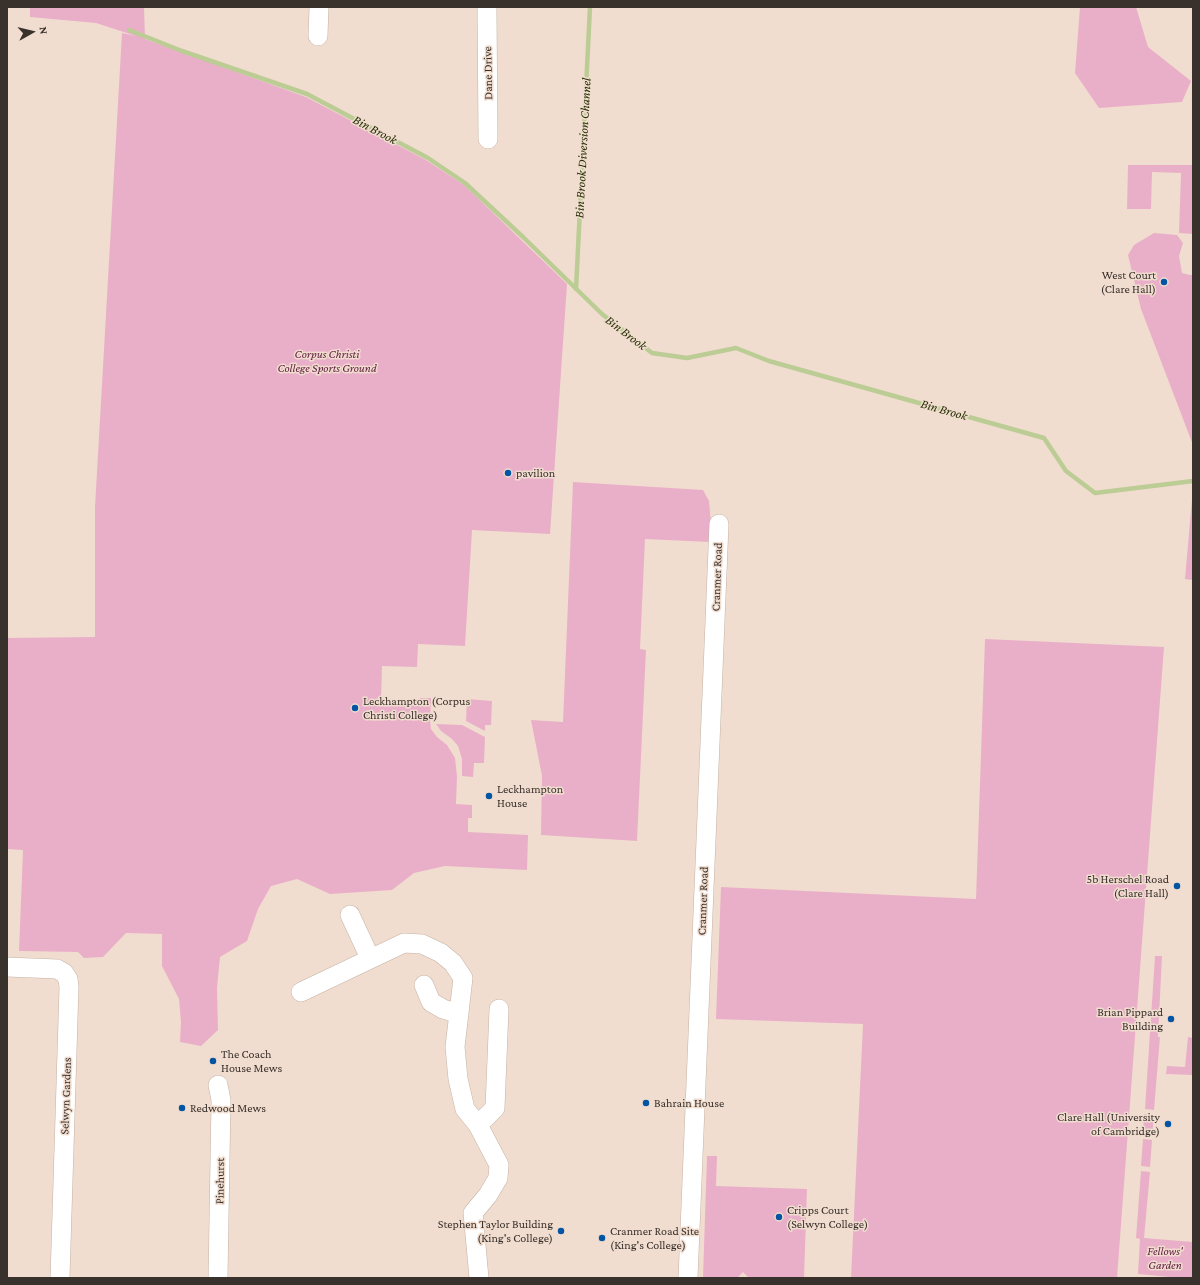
<!DOCTYPE html>
<html>
<head>
<meta charset="utf-8">
<style>
	body { margin:0 }
	#map { position:relative; width:1200px; height:1285px; overflow:hidden; background:#f1ddcf; font-family:"Crimson Pro",serif }
	canvas { display:block }
	.frame { position:absolute; inset:0; border:8px solid #39312c; pointer-events:none }
	.north { position:absolute; left:12px; top:12px; width:40px; height:40px; -webkit-text-stroke:3px #f1ddcf; paint-order:stroke; rotate:82deg; font-size:11px; font-weight:700; line-height:16px; text-align:center; color:#39312c }
	.north::after { content:''; display:block; margin:auto; width:14px; height:18px; background:#39312c; clip-path:polygon(50% 0,100% 100%,50% 72%,0 100%) }
</style>
</head>
<body>
<div id="map">
<canvas width="1200" height="1285"></canvas>
<div class="frame"></div>
<div class="north">N</div>
</div>
<script>
const g = document.querySelector('canvas').getContext('2d');
g.lineJoin = 'round';
function fill(path, color) { g.fillStyle = color; g.fill(path, 'evenodd'); }
const toPath = rows => new Path2D(rows.map(r => 'M' + r).join(''));
function strokePath(path, color, width, dash) { g.strokeStyle = color; g.lineWidth = width; g.lineCap = dash ? 'butt' : 'round'; g.setLineDash(dash || []); g.stroke(path); }
function label(font, color, halo, rows, align = 'center') {
  g.font = font + ' "Crimson Pro",serif'; g.lineWidth = 3; g.setLineDash([]); g.textBaseline = 'middle'; g.strokeStyle = halo; g.fillStyle = color; for (const [text, x, y, turn = 0] of rows) {
    g.save(); g.translate(x, y); g.rotate((+turn || 0) * Math.PI / 180); g.textAlign = isNaN(turn) ? turn : align; if (halo) g.strokeText(text, 0, 0); g.fillText(text, 0, 0); g.restore();
  }
}
fill(toPath([
	[30,7,144,7,145,39,306,97,426,160,464,185,567,284,550,534,472,530,465,646,418,644,417,667,382,666,381,699,419,701,420,698,431,698,430,721,431,729,437,737,447,745,455,758,457,776,456,804,472,805,472,818,468,818,468,832,528,835,527,870,445,866,414,873,392,890,330,894,297,879,271,886,258,909,247,941,220,957,217,988,218,1030,201,1046,180,1042,181,1022,179,999,162,966,162,934,126,933,103,957,84,958,78,952,19,951,23,850,7,849,7,638,95,637,95,507,122,33,136,36,96,23,30,17],
	[1080,7,1136,7,1148,47,1191,81,1182,102,1099,108,1075,73],
	[1128,165,1193,165,1193,234,1179,233,1181,173,1152,172,1151,209,1127,209],
	[1154,233,1177,235,1183,243,1179,256,1182,273,1190,275,1193,275,1193,445,1141,309,1128,255,1134,245],
	[573,482,703,490,709,501,711,524,710,542,645,539,640,649,646,650,637,841,541,835,542,776,531,720,563,722],
	[1193,488,1193,580,1185,579],
	[985,639,1164,647,1117,1278,851,1278,863,1024,716,1019,721,887,976,899],
	[467,699,492,701,491,725,485,725,485,731,466,721],
	[436,724,462,725,485,737,484,763,474,763,473,777,462,776,462,759,458,746,452,739,441,731],
	[1155,956,1162,956,1158,1037,1160,1037,1154,1110,1145,1109],
	[1188,1037,1193,1038,1193,1075,1166,1074,1167,1066,1185,1067],
	[1144,1114,1154,1115,1152,1135,1143,1134],
	[1143,1139,1152,1140,1150,1167,1141,1166],
	[707,1156,717,1156,716,1186,807,1189,804,1278,749,1278,743,1272,737,1278,703,1278],
	[1141,1171,1150,1172,1144,1238,1193,1242,1193,1278,1170,1278,1170,1277,1138,1274,1140,1239,1136,1238]
]), '#e9afc8');
strokePath(toPath([
	[129,30,182,51,307,94,428,158,465,183,523,237,602,314,652,353,687,358,736,348,769,361,1044,438,1066,471,1095,493,1193,481],
	[576,289,590,7]
]), '#bbcc94', 4.5);
const street = toPath([
	[487,7,488,139],
	[318,36,319,7],
	[350,915,370,958],
	[7,967,57,969,64,973,68,979,69,987,60,1278],
	[424,985,431,1002,443,1009,459,1014],
	[301,992,404,943,422,944,441,953,453,963,463,978,455,1047,458,1079,465,1109,478,1125,499,1165,498,1178,488,1195,473,1213,479,1278],
	[478,1125,495,1108,499,1009],
	[218,1278,221,1100,218,1085],
	[688,1278,719,524]
]);
strokePath(street, '#c5b2a4', 20);
strokePath(street, '#fff', 19);
for (const [x, y, r, color] of [
	[1164,282,4,"#0355a3"],
	[508,473,4,"#0355a3"],
	[355,708,4,"#0355a3"],
	[489,796,4,"#0355a3"],
	[1177,886,4,"#0355a3"],
	[1171,1019,4,"#0355a3"],
	[213,1061,4,"#0355a3"],
	[646,1103,4,"#0355a3"],
	[182,1108,4,"#0355a3"],
	[1168,1124,4,"#0355a3"],
	[779,1217,4,"#0355a3"],
	[561,1231,4,"#0355a3"],
	[602,1238,4,"#0355a3"]
]) { const dot = new Path2D(); dot.arc(x, y, r, 0, 2 * Math.PI); g.fillStyle = color; g.fill(dot); strokePath(dot, '#f1ddcf', 1.5); }
label('12px', '#39312c', '#f1ddcf', [
	["Dane Drive",488,73,-91],
	["Cranmer Road",717,577,-88],
	["Cranmer Road",703,901,-88],
	["Selwyn Gardens",66,1096,-88],
	["Pinehurst",220,1181,-89]
]);
label('12px', '#39312c', '#f1ddcf', [
	["West Court",1156,275,"right"],
	["(Clare Hall)",1156,289,"right"],
	["pavilion",516,473],
	["Leckhampton (Corpus",363,701],
	["Christi College)",363,715],
	["Leckhampton",497,789],
	["House",497,803],
	["5b Herschel Road",1169,879,"right"],
	["(Clare Hall)",1169,893,"right"],
	["Brian Pippard",1163,1012,"right"],
	["Building",1163,1026,"right"],
	["The Coach",221,1054],
	["House Mews",221,1068],
	["Bahrain House",654,1103],
	["Redwood Mews",190,1108],
	["Clare Hall (University",1160,1117,"right"],
	["of Cambridge)",1160,1131,"right"],
	["Cripps Court",787,1210],
	["(Selwyn College)",787,1224],
	["Stephen Taylor Building",553,1224,"right"],
	["(King's College)",553,1238,"right"],
	["Cranmer Road Site",610,1231],
	["(King's College)",610,1245]
], 'left');
label('italic 12px', '#5e193e', '#f1ddcf', [
	["Corpus Christi",327,354],
	["College Sports Ground",327,368],
	["Fellows'",1165,1251],
	["Garden",1165,1265]
]);
label('italic 13px', '#262f04', '#f1ddcf', [
	["Bin Brook",375,130,28],
	["Bin Brook Diversion Channel",583,148,-87],
	["Bin Brook",626,333,37],
	["Bin Brook",944,410,16]
]);
</script>
</body>
</html>
